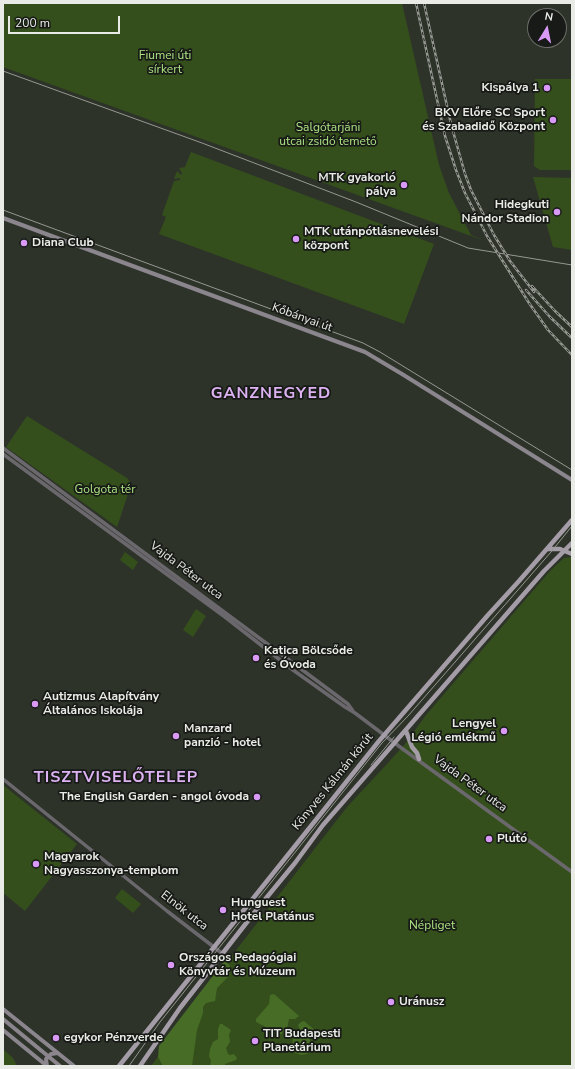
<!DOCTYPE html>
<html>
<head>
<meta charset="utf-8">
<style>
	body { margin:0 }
	#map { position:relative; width:575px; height:1069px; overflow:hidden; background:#2e332a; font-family:"Nunito Sans",sans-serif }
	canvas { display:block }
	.frame { position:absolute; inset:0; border:4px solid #e9ece6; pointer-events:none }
	.north { position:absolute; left:527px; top:8px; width:40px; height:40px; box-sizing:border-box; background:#171a16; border:1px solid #6b6e69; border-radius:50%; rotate:10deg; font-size:11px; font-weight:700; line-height:16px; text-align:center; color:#e9ece6 }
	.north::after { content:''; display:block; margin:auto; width:14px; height:18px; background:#d99af7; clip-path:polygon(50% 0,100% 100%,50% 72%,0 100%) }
	.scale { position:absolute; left:8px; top:16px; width:112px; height:18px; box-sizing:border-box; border:2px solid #e9ece6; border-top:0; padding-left:5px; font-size:12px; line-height:14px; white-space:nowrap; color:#e9ece6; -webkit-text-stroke:3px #171a16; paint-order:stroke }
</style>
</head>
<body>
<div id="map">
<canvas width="575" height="1069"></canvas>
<div class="frame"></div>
<div class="north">N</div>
<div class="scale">200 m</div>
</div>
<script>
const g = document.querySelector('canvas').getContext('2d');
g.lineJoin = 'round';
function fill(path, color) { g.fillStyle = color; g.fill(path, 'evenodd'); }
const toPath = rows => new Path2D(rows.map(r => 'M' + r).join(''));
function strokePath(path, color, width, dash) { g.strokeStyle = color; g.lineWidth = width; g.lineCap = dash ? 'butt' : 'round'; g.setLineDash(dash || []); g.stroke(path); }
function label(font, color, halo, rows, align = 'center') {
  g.font = font + ' "Nunito Sans",sans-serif'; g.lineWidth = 3.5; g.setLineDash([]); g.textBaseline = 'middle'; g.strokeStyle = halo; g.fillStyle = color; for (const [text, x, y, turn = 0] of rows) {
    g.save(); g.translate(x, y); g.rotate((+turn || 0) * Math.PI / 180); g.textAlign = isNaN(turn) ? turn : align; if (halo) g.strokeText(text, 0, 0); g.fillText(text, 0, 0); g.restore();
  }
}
fill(toPath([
	[3,3,402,3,439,165,449,193,471,235,485,241,3,67],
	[535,79,572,79,572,170,540,170,534,166],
	[191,152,434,244,404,324,159,234,166,217,162,215,174,181,180,180,180,178,174,179,177,171,181,175,182,173,179,168,185,167],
	[533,177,572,178,572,250,553,247],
	[27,416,127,478,130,482,130,488,117,527,6,447],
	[125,552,138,562,133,570,120,560],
	[572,557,572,1066,151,1066,230,958,347,807,386,765,405,744,426,715,550,571,564,558],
	[196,609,206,616,193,637,183,630],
	[3,785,77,844,25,911,3,893],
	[122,889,141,904,133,913,115,898],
	[3,1049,13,1058,17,1066,3,1066]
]), '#344f1b');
fill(toPath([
	[225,960,230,966,231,971,229,976,217,988,215,1001,206,1003,203,1007,203,1013,197,1030,192,1066,163,1066,158,1057,159,1046],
	[274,994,299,1016,295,1019,289,1019,287,1029,281,1034,276,1035,272,1034,264,1026,256,1022,256,1019,269,1004,270,995],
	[304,1021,316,1031,310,1039,311,1044,310,1051,307,1054,301,1055,295,1053,291,1047,293,1039,300,1030,298,1025,301,1022],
	[220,1024,222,1024,231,1030,229,1035,230,1042,226,1048,228,1054,230,1055,234,1054,237,1058,236,1060,225,1064,225,1066,210,1066,211,1061,209,1056,210,1049,213,1042,218,1039,218,1029]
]), '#476c26');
strokePath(toPath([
	[3,448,328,689,348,704,353,711],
	[3,454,225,617,293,670,345,707,355,713,400,747,572,872],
	[3,779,167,911,223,954]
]), '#6b686d', 3.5);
strokePath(toPath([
	[3,218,365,352,402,374,572,480],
	[3,1009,74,1066],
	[3,1030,47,1066],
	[47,1066,46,1059,51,1054,58,1053]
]), '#8b868e', 4);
strokePath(toPath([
	[548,549,560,549,572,554],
	[406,731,412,747,417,753,419,759],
	[119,1066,379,741,488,615,519,581,572,520],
	[140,1066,180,1008,258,908,295,863,323,825,544,571,572,543]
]), '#a49da7', 4.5);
strokePath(toPath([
	[3,71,202,143,356,202,468,248,572,265],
	[3,210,363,343,380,352,572,470],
	[371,765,394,737],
	[129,1066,160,1022,382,743,408,716,551,552,572,526]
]), '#959891', 1);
const rail = toPath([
	[416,3,445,136,456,170,465,193,487,236,529,303,548,330,572,355],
	[424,3,451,124,465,174,471,190,494,235,510,261,534,292],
	[532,286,555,311,572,327],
	[526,290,550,317,572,338]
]);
strokePath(rail, '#959891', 2.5);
strokePath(rail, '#171a16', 1, [3]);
strokePath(toPath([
	[3,1019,60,1066]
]), '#8b868e', 4);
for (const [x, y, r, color] of [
	[547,88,4,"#d99af7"],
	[553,120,4,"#d99af7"],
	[404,185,4,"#d99af7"],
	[557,212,4,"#d99af7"],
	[296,239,4,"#d99af7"],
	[24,243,4,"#d99af7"],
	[256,658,4,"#d99af7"],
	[35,704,4,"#d99af7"],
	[504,731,4,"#d99af7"],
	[176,736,4,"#d99af7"],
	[257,797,4,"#d99af7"],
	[489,839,4,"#d99af7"],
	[36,864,4,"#d99af7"],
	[223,910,4,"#d99af7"],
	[171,965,4,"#d99af7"],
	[391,1002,4,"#d99af7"],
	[56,1038,4,"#d99af7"],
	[255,1041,4,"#d99af7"]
]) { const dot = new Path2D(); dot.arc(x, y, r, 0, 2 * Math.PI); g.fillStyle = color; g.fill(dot); strokePath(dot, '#171a16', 1.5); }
label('12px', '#ace282', '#171a16', [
	["Fiumei úti",165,56],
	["sírkert",165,70],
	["Salgótarjáni",328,128],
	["utcai zsidó temető",328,142],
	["Golgota tér",105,490],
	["Népliget",432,926]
]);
label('bold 12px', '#e9ece6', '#171a16', [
	["Kispálya 1",539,88,"right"],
	["BKV Előre SC Sport",545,113,"right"],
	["és Szabadidő Központ",545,127,"right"],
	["MTK gyakorló",396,178,"right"],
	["pálya",396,192,"right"],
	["Hidegkuti",549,205,"right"],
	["Nándor Stadion",549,219,"right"],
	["MTK utánpótlásnevelési",304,232],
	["központ",304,246],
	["Diana Club",32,243],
	["Katica Bölcsőde",264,651],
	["és Óvoda",264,665],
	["Autizmus Alapítvány",43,697],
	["Általános Iskolája",43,711],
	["Lengyel",496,724,"right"],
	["Légió emlékmű",496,738,"right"],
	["Manzard",184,729],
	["panzió - hotel",184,743],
	["The English Garden - angol óvoda",249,797,"right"],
	["Plútó",497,839],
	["Magyarok",44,857],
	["Nagyasszonya-templom",44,871],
	["Hunguest",231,903],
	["Hotel Platánus",231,917],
	["Országos Pedagógiai",179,958],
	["Könyvtár és Múzeum",179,972],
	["Uránusz",399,1002],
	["TIT Budapesti",263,1034],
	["Planetárium",263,1048],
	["egykor Pénzverde",64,1038]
], 'left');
label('12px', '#e9ece6', '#171a16', [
	["Kőbányai út",302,318,20],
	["Vajda Péter utca",186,571,37],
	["Könyves Kálmán körút",333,782,-51],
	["Vajda Péter utca",470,784,36],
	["Elnök utca",184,911,38]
]);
g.letterSpacing = '1px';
label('bold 16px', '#ddb2f3', '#171a16', [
	["GANZNEGYED",271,394],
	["TISZTVISELŐTELEP",116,778]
]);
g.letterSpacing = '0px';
</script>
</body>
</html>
